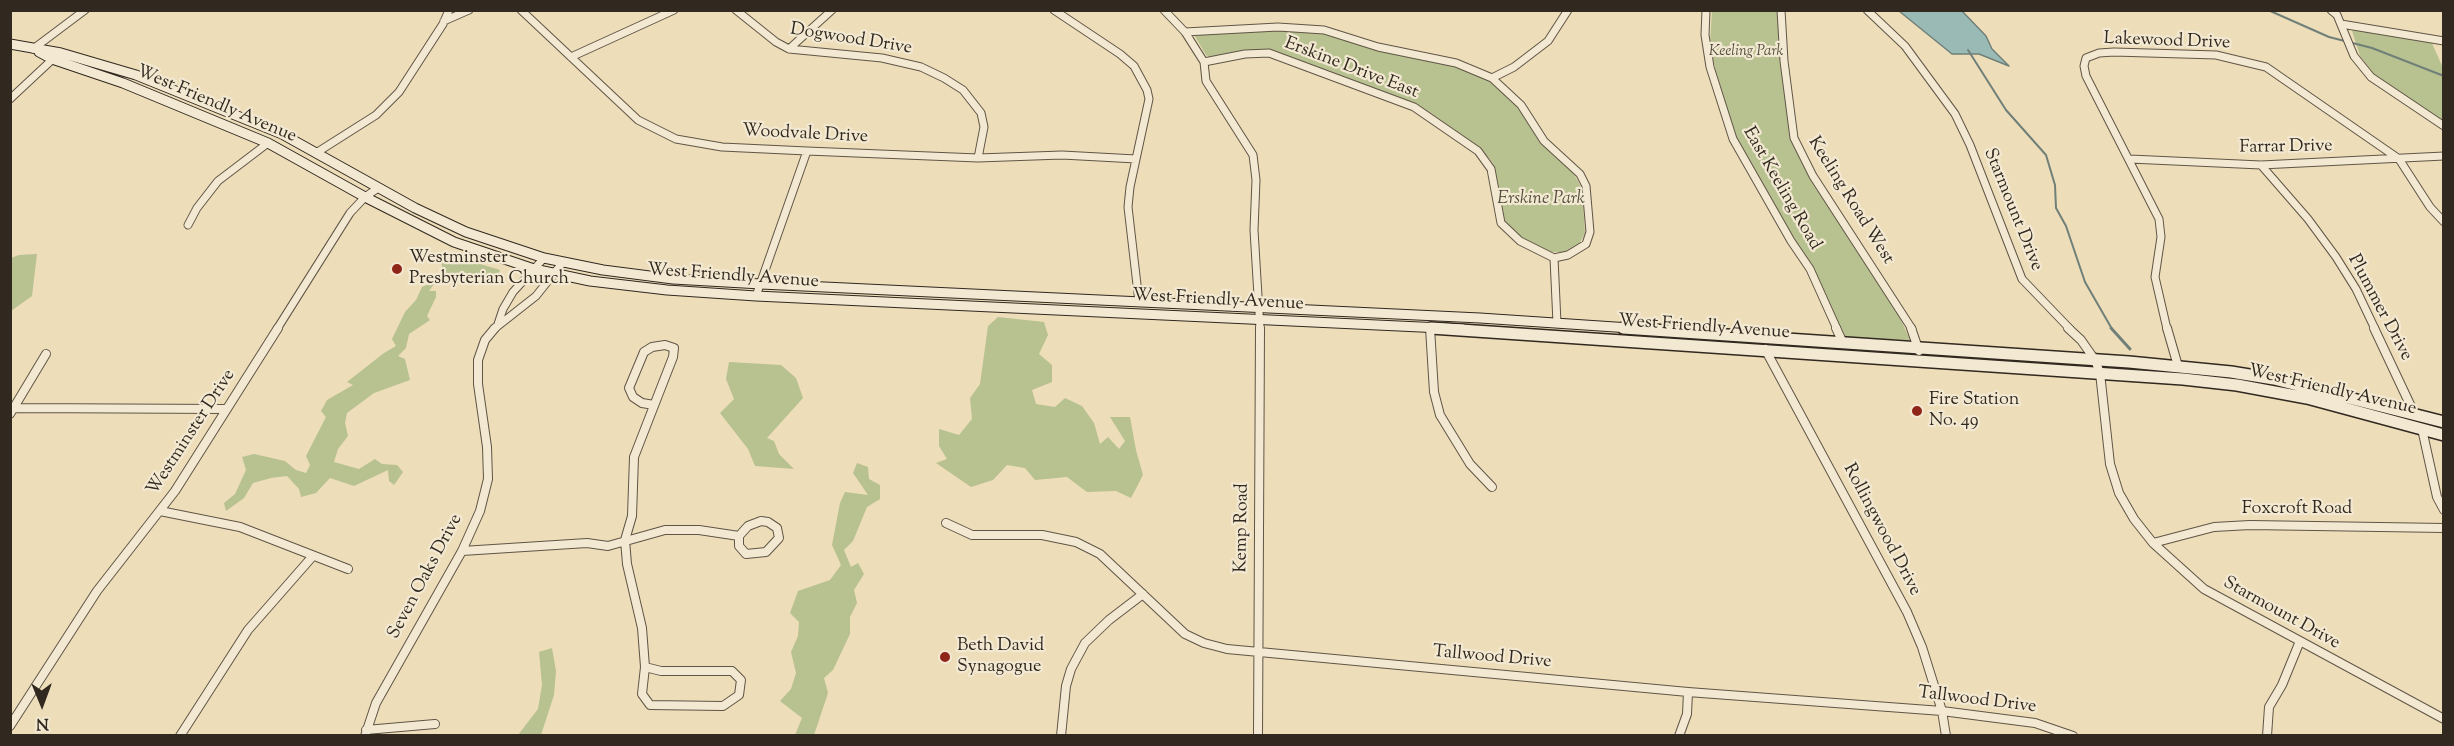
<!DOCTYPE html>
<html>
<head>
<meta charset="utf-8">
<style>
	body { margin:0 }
	#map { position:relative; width:2454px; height:746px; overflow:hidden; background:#edddb9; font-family:"Sorts Mill Goudy",serif }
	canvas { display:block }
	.frame { position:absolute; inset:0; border:12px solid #31281f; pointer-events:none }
	.north { position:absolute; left:12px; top:674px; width:60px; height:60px; -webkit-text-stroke:4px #f3e9d2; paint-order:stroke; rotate:179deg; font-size:16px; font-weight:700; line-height:24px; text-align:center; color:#31281f }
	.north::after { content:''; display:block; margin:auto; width:21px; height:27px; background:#31281f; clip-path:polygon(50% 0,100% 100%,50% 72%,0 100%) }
</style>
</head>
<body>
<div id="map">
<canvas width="2454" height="746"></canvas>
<div class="frame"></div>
<div class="north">N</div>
</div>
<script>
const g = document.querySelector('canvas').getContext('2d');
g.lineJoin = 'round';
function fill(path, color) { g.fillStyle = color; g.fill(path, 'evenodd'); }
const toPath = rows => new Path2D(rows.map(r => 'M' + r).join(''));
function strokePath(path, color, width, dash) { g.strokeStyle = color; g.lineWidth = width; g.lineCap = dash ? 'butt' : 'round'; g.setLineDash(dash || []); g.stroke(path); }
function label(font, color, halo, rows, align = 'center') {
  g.font = font + ' "Sorts Mill Goudy",serif'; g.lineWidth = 4.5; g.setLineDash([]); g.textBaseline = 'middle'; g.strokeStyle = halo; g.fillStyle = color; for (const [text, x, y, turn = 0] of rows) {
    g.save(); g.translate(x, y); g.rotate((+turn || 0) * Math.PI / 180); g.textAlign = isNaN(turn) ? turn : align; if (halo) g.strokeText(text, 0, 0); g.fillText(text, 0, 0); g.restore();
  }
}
fill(toPath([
	[1712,11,1778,11,1781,59,1791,140,1810,176,1894,304,1910,340,1845,338,1816,273,1794,240,1736,138,1715,68,1710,43],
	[1265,29,1324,33,1373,48,1458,66,1489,80,1516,104,1539,141,1574,174,1582,189,1585,233,1578,246,1565,252,1548,252,1523,238,1504,222,1494,165,1490,159,1479,149,1419,107,1272,51,1209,57,1206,55,1193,33],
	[2355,30,2431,41,2443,68,2443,122,2377,78,2360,56,2352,31],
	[451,252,459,256,470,257,474,262,500,270,498,276,467,278,459,273,444,275,441,261],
	[37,254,32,296,11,311,11,258,19,255],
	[431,283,435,283,429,291,436,291,436,297,427,316,430,320,409,334,406,348,398,356,405,359,410,380,374,393,347,413,345,423,348,436,338,449,334,462,359,469,375,459,382,464,397,465,403,472,394,485,389,481,388,470,354,486,330,478,316,493,301,497,299,489,287,476,271,478,253,483,244,498,226,511,224,503,235,494,246,470,242,457,254,454,285,461,296,470,306,473,310,465,306,456,326,417,321,411,327,400,353,385,347,382,384,353,396,346,392,339,405,312,416,300,422,287],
	[998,317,1044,322,1048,335,1039,354,1052,365,1052,382,1032,390,1036,404,1055,407,1065,398,1082,406,1094,423,1100,444,1108,437,1119,449,1125,441,1110,417,1130,417,1136,450,1143,475,1131,498,1116,491,1087,492,1067,477,1035,480,1025,468,1007,465,993,480,971,487,936,463,947,459,939,446,939,429,959,435,972,419,970,398,980,384,988,326],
	[729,362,781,365,796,378,803,398,767,438,774,441,779,454,794,469,755,466,748,449,720,413,734,399,726,379],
	[857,463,868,467,869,479,880,485,880,499,867,507,853,541,844,550,851,567,858,563,864,574,854,590,857,603,850,617,850,634,833,670,824,678,828,693,814,735,795,735,802,718,780,701,791,689,796,673,791,652,798,636,799,622,790,613,798,591,830,580,841,565,832,545,840,503,845,492,868,495,853,473],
	[552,648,556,671,554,695,541,735,518,735,538,709,542,685,539,652]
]), '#b8c190');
const water = toPath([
	[1899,11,1962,11,1986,36,1992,49,2009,66,1979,54,1952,54,1899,11]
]);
fill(water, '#9abbb5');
strokePath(water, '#708079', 1.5);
strokePath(toPath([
	[2268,10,2329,37,2372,48,2444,76],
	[1968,50,2006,110,2046,155,2055,185,2056,208,2066,226,2085,282,2112,329]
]), '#708079', 2);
strokePath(toPath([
	[2111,328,2130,349]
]), '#708079', 3);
const streetFar1 = toPath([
	[521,10,638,120,676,139,722,147,807,151,978,158,1062,155,1136,159],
	[736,10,776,42,789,49,882,58,921,67,944,78,963,90,981,113,984,127,978,158],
	[1054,10,1120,54,1134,66,1147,90,1149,99,1130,187,1128,207,1139,302],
	[1164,10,1185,32,1204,62,1206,81,1253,155,1256,180,1254,230,1260,329],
	[1706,10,1705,35,1710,67,1733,139,1791,241,1810,269,1837,329],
	[1781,10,1784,61,1794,138,1813,176,1912,329],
	[1867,10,1905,46,1955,114,1970,145,2022,279,2070,329],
	[2331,10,2337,15,2354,56,2371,77,2444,126],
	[444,21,469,10],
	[2341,24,2444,41],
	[1185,32,1278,27,1324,30,1378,47,1456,63,1492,78,1521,105,1544,141,1580,174,1586,186,1590,232,1586,244,1568,255,1554,258],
	[33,49,85,10],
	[789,49,832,10],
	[571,57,674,10],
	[1204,62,1245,54,1269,53,1414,107,1478,151,1491,169,1501,223,1520,241,1554,258],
	[1492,78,1514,67,1548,41,1568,10],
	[10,99,55,57],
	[316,153,376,115,399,92,443,24,449,10],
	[2130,159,2261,165,2444,156],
	[2261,165,2308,219,2336,257,2356,289,2375,329],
	[188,225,197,208,218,181,268,143],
	[1554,258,1557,323],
	[756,296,807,151],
	[498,324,503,309,513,292,544,258],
	[277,329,350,213,365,197,378,188],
	[494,329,536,296,563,262],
	[2167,329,2155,277,2161,237,2159,219,2086,76,2084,66,2086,58,2099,53,2114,52,2216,55,2266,67,2399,159,2430,207,2444,222]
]);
const street = toPath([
	[1430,328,1434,392,1440,415,1470,464,1492,487],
	[1836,328,1843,343],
	[1911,328,1919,351],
	[2068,328,2081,340,2095,360,2100,373,2110,464,2119,493,2134,519,2153,543,2204,589,2444,719],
	[2167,328,2178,366],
	[2374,328,2415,415],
	[1765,349,1907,612,1922,647,1942,711,1946,736],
	[15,408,226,409],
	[10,414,46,354],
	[2422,429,2437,497,2444,510],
	[160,511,240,527,348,569],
	[761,521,768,522,777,528,779,538,766,552,746,554,739,546,739,536,748,526,761,521],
	[946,523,972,535,1042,535,1076,542,1100,554,1185,634,1204,643,1227,649,1688,692,1942,711,2035,723,2073,736],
	[2153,543,2214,527,2250,525,2444,528],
	[462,551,587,543,608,546,665,530,699,530,739,536],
	[645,667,661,671,732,671,741,680,739,695,723,706,650,705,642,694,645,667],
	[645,667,642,628,627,564,625,540,632,516,634,457,673,357,674,348,665,345,652,347,644,352,629,388,633,397,642,403,654,405],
	[10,726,97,591,175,491,278,328],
	[366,730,435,724],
	[180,736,248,630,312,557],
	[365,736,376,703,462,551,480,511,488,479,487,447,478,384,478,360,485,340,495,328],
	[1061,736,1066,686,1071,669,1085,643,1109,620,1143,594],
	[1258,736,1260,328],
	[1679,736,1687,714,1688,692],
	[2267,736,2269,707,2282,685,2300,641]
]);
const secondaryFar1 = toPath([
	[10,44,61,53,136,75,282,134,415,208,466,232,544,258,603,270,673,279,761,284,1480,318,1645,329],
	[39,52,52,59,123,83,268,143,365,197,454,242,534,269,590,281,667,290,756,296,1463,329]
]);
const secondary = toPath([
	[1431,328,2183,379,2237,385,2307,398,2444,435],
	[1623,328,2129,362,2231,372,2274,379,2444,422]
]);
strokePath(streetFar1, '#605546', 9);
strokePath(street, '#605546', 10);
strokePath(secondaryFar1, '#31281f', 11);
strokePath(secondary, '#31281f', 14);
strokePath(streetFar1, '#f3e9d2', 7);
strokePath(street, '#f3e9d2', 8);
strokePath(secondaryFar1, '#f3e9d2', 9);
strokePath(secondary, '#f3e9d2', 11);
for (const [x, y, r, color] of [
	[397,269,6,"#8f2418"],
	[1917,411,6,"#8f2418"],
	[945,657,6,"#8f2418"]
]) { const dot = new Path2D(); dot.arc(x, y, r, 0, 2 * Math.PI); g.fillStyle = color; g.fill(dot); strokePath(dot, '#f3e9d2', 2); }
label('italic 15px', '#534e3b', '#f3e9d2', [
	["Keeling Park",1746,52]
]);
label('18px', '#31281f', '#f3e9d2', [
	["Dogwood Drive",851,40,9],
	["Lakewood Drive",2167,42,2],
	["Erskine Drive East",1351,69,21],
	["West Friendly Avenue",216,105,23],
	["Woodvale Drive",805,135,3],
	["Farrar Drive",2286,148,-1],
	["East Keeling Road",1781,189,60],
	["Keeling Road West",1850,201,58],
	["Starmount Drive",2012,210,68],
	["West Friendly Avenue",733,277,4],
	["West Friendly Avenue",1218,301,3],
	["Plummer Drive",2379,308,62],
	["West Friendly Avenue",1704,328,4],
	["West Friendly Avenue",2332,391,13],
	["Westminster Drive",192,433,-57],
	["Foxcroft Road",2297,510],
	["Kemp Road",1243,528,-89],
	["Rollingwood Drive",1881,530,62],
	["Seven Oaks Drive",426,577,-62],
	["Starmount Drive",2281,614,29],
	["Tallwood Drive",1492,658,5],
	["Tallwood Drive",1977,701,7]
]);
label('italic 18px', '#534e3b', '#f3e9d2', [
	["Erskine Park",1541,200]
]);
label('18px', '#31281f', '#f3e9d2', [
	["Westminster",409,259],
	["Presbyterian Church",409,280],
	["Fire Station",1929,401],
	["No. 49",1929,422],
	["Beth David",957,647],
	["Synagogue",957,668]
], 'left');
</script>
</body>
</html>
